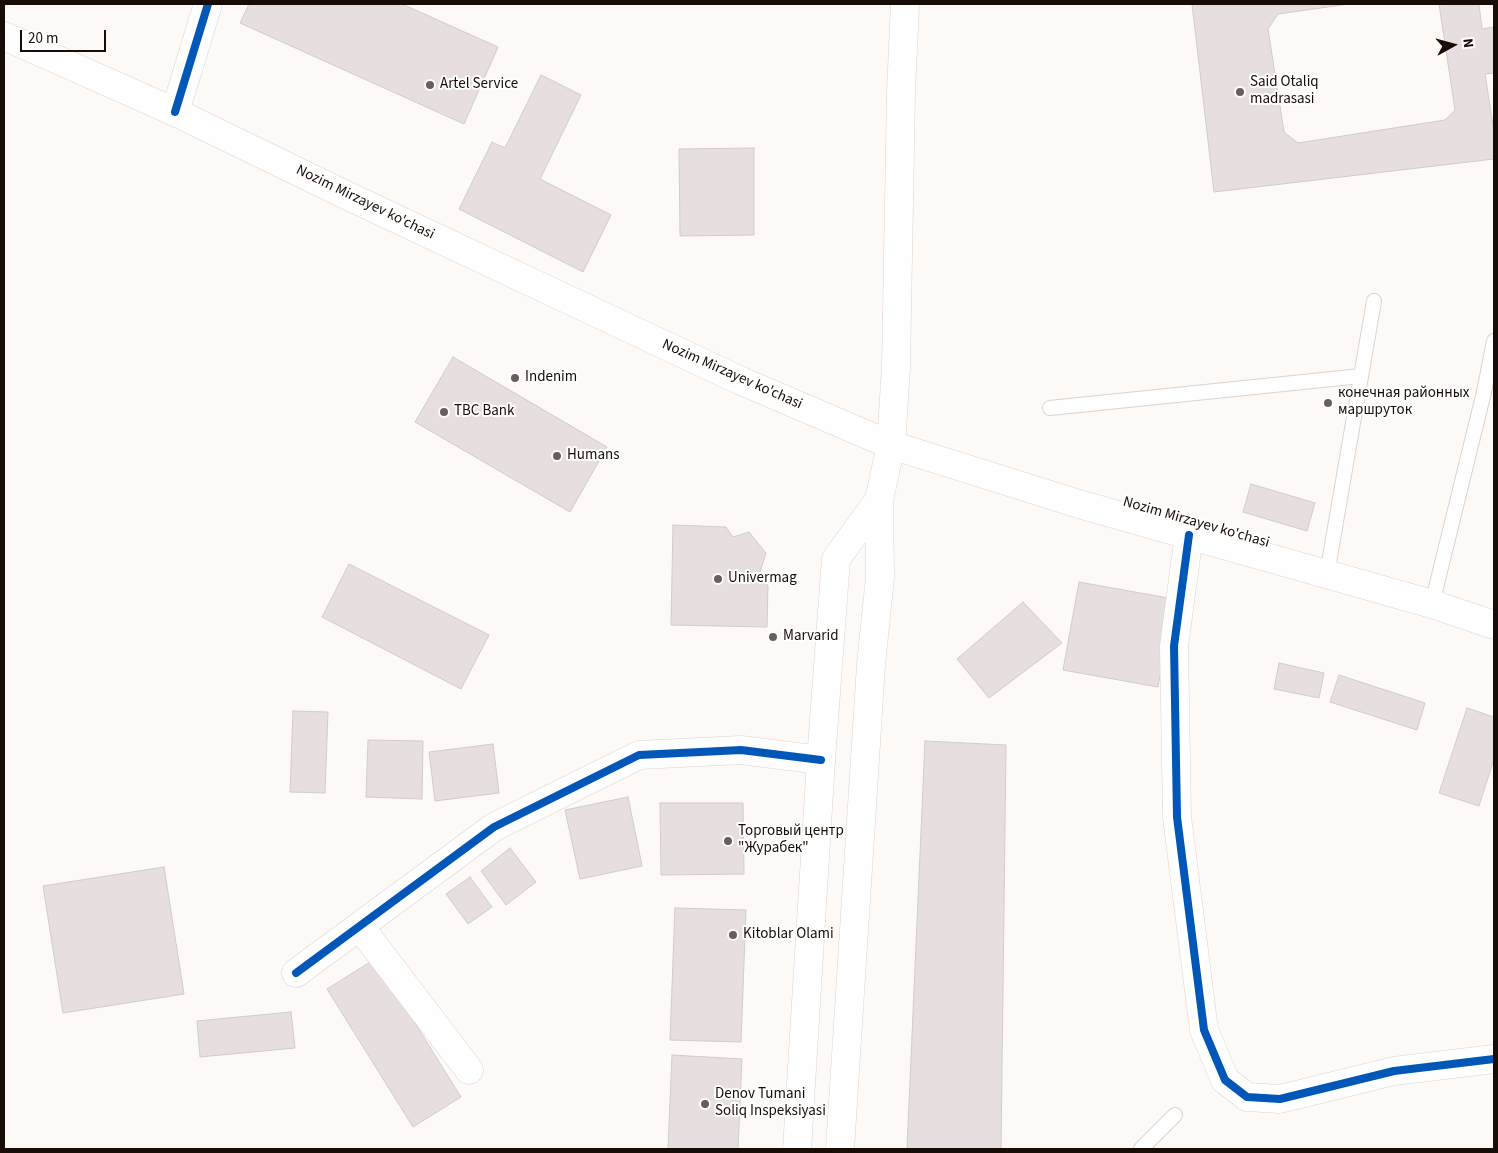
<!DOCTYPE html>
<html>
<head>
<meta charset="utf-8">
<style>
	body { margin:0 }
	#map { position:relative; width:1498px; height:1153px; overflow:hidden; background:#fcf9f7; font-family:"Source Sans 3",sans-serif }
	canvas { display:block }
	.frame { position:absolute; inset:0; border:5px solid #180c06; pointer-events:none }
	.north { position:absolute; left:1428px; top:20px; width:50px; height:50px; -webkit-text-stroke:4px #fff; paint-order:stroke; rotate:83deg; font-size:14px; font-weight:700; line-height:20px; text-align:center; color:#180c06 }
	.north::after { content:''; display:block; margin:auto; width:18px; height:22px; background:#180c06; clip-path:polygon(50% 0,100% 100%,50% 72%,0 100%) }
	.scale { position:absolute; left:20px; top:30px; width:86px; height:22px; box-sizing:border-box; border:2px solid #180c06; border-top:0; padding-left:6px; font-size:15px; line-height:18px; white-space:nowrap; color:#180c06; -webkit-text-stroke:4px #fff; paint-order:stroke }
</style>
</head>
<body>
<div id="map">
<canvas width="1498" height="1153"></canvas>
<div class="frame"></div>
<div class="north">N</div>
<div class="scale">20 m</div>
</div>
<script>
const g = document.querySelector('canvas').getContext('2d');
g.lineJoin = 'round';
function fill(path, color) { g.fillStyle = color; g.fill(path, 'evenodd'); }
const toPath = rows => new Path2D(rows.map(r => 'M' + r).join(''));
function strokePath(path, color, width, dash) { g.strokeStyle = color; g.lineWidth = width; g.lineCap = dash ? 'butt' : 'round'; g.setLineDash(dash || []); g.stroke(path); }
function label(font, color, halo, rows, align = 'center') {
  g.font = font + ' "Source Sans 3",sans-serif'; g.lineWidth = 4; g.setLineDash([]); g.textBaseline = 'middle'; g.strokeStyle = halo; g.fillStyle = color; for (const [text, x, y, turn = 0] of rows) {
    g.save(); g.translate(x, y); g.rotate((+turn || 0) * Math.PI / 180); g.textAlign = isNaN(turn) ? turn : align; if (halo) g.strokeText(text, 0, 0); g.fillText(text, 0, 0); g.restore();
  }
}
const building = toPath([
	[249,4,402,4,498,47,464,124,240,23,249,4],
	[1192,4,1349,4,1278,14,1268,29,1284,132,1298,143,1445,120,1455,110,1439,4,1479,4,1482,29,1494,27,1494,73,1485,74,1494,132,1494,159,1214,192,1192,4],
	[541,75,581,95,540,179,611,215,583,272,459,209,492,142,505,148,541,75],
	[754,148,754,235,680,236,679,149,754,148],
	[453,357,607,447,570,512,415,422,453,357],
	[1251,484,1315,503,1307,531,1243,512,1251,484],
	[673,525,726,527,733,537,749,532,766,553,760,572,768,586,767,627,671,625,673,525],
	[349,564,489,635,461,689,322,617,349,564],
	[1079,582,1174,599,1158,687,1063,670,1079,582],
	[1023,602,1062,643,989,698,957,659,1023,602],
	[1279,663,1324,673,1319,698,1274,689,1279,663],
	[1339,675,1425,703,1417,730,1330,702,1339,675],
	[1467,708,1494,717,1494,759,1479,806,1439,793,1467,708],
	[293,711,328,712,325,793,290,792,293,711],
	[368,740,423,741,422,799,366,797,368,740],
	[925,741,1006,745,1001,1149,907,1149,925,741],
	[493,744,499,793,435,801,429,752,493,744],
	[628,797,642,866,580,879,565,810,628,797],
	[660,803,743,803,744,874,661,875,660,803],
	[510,848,536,882,506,905,481,871,510,848],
	[164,867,184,994,63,1013,43,886,164,867],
	[470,877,492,907,468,924,446,894,470,877],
	[675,908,746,910,741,1042,670,1040,675,908],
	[375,959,461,1097,413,1127,327,989,375,959],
	[291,1012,295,1048,200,1057,197,1021,291,1012],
	[672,1055,742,1059,738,1149,668,1149,672,1055]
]);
fill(building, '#e7dee0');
strokePath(building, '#d2cacc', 1);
const lane = toPath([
	[1050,408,1361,376],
	[1327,574,1374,301],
	[1432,604,1484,392,1494,341],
	[1141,1149,1175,1115]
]);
const street = toPath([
	[175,112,208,4],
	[891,445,1079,504,1432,604,1494,625],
	[1189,535,1174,646,1177,817,1204,1030,1225,1080,1247,1097,1280,1099,1394,1071,1494,1059],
	[360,927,469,1070],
	[296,973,494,827,639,755,741,750,821,760]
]);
const secondary = toPath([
	[4,36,175,112,348,196,739,380,891,445],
	[797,1149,821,760,836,559,879,500],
	[840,1149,871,665,880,577,879,500,891,445,896,367,901,92,905,4]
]);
strokePath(lane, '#dbd3ce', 16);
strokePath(street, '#dbd3ce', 29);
strokePath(secondary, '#dbd3ce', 29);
strokePath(lane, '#fffefe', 14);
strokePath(street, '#fffefe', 28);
strokePath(secondary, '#fffefe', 28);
strokePath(toPath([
	[175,112,208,4],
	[1189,535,1174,646,1177,817,1204,1030,1225,1080,1247,1097,1280,1099,1394,1071,1494,1059],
	[296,973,494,827,639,755,741,750,821,760]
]), '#0057b8', 8);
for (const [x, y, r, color] of [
	[430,85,5,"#685f5a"],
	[1240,92,5,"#685f5a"],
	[515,378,5,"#685f5a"],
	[1328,403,5,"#685f5a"],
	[444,412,5,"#685f5a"],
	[557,456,5,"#685f5a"],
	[718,579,5,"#685f5a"],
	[773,637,5,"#685f5a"],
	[728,841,5,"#685f5a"],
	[733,935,5,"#685f5a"],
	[705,1104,5,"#685f5a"]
]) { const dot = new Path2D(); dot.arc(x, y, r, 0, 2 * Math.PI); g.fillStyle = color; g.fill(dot); strokePath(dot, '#fff', 2); }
label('15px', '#180c06', '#fff', [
	["Said Otaliq",1250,83],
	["madrasasi",1250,100],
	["Artel Service",440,85],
	["Indenim",525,378],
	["конечная районных",1338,394],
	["маршруток",1338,411],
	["TBC Bank",454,412],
	["Humans",567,456],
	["Univermag",728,579],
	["Marvarid",783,637],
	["Торговый центр",738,832],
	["\"Журабек\"",738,849],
	["Kitoblar Olami",743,935],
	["Denov Tumani",715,1095],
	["Soliq Inspeksiyasi",715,1112]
], 'left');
label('15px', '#180c06', '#fff', [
	["Nozim Mirzayev ko'chasi",365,203,26],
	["Nozim Mirzayev ko'chasi",732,375,24],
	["Nozim Mirzayev ko'chasi",1196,523,16]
]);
</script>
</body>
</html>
